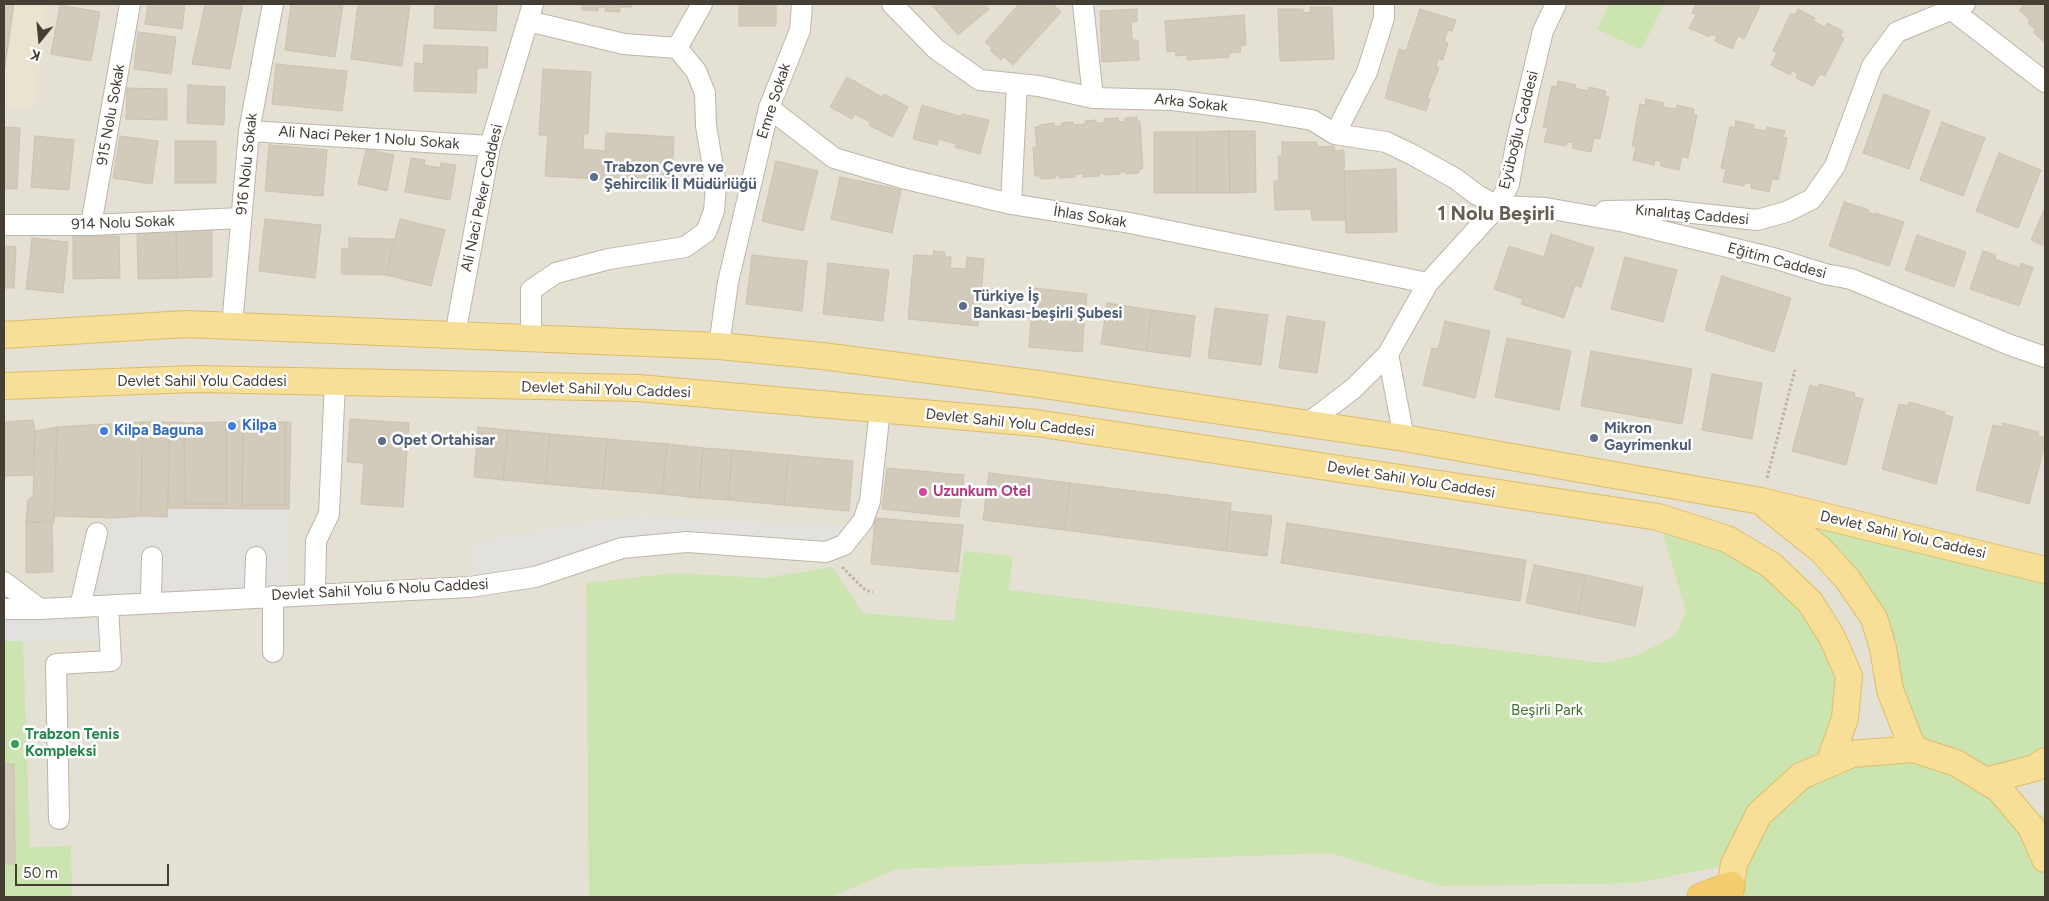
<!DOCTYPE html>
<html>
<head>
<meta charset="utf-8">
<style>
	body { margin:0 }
	#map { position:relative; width:2049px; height:901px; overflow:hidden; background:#f1eee5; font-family:Figtree,sans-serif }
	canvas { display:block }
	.frame { position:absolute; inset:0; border:5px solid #443e35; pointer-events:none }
	.north { position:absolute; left:15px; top:15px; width:50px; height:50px; -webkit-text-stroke:4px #fff; paint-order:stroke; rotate:197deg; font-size:14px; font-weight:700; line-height:20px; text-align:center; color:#443e35 }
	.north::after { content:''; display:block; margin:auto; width:18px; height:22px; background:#443e35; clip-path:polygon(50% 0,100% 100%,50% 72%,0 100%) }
	.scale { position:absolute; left:15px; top:864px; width:154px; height:22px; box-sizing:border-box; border:2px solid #443e35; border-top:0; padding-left:6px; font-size:15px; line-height:18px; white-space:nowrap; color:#443e35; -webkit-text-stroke:4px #fff; paint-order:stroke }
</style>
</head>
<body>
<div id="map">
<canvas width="2049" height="901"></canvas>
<div class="frame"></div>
<div class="north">K</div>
<div class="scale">50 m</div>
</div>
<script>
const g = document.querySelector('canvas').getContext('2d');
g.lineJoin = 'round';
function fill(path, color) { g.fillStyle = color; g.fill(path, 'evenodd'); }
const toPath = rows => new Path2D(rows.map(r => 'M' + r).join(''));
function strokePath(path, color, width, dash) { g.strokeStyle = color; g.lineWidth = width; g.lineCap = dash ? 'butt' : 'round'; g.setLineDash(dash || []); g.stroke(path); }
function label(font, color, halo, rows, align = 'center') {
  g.font = font + ' Figtree,sans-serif'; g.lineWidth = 5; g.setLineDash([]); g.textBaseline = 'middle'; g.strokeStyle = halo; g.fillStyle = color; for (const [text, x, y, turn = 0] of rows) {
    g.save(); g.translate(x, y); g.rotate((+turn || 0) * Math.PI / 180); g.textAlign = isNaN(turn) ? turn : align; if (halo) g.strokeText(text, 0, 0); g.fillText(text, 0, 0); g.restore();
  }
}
fill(toPath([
	[4,4,2045,4,2045,897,4,897]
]), '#e5e0d4');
fill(toPath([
	[4,4,47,4,34,106,4,106]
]), '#eae3d0');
fill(toPath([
	[1609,4,1664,4,1641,50,1597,29],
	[1817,510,2045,570,2045,761,1986,781,2031,826,2045,811,2045,897,1729,897,1733,864,1636,883,1441,886,1329,853,897,869,831,897,589,897,586,583,675,573,764,578,832,567,863,613,954,621,964,551,1013,556,1009,590,1602,663,1636,656,1676,635,1686,612,1658,517,1771,565,1849,676,1834,751,1913,749,1883,648,1793,527],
	[4,641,23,641,30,847,71,846,72,897,4,897]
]), '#cbe4b0');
fill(toPath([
	[168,508,289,509,287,586,95,596,114,518,141,516,167,517],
	[643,514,696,520,843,526,837,537,825,541,691,533,583,551,521,568,471,576,473,543,576,524],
	[4,620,98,620,100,641,4,641]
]), '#e3e1dd');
const building = toPath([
	[4,4,14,4,4,73,4,4],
	[148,4,185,4,182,29,145,24,148,4],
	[205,4,243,4,230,69,192,64,205,4],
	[291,4,343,4,335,57,285,50,291,4],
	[358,4,410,4,402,66,351,59,358,4],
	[435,4,506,4,497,4,496,31,434,28,435,4],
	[571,4,632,4,632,7,620,7,620,12,605,11,606,7,598,7,598,11,582,10,582,5,571,4],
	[739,4,776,4,776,26,739,26,739,4],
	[931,4,985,4,989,9,958,35,931,4],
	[1019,4,1055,4,1054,5,1061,12,1013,65,1004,57,1001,60,990,50,992,48,985,42,1019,4],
	[1696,4,1761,4,1744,39,1738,36,1732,49,1715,41,1717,36,1711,34,1709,37,1689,28,1696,15,1692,13,1696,4],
	[2024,4,2045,4,2045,43,2033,32,2036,30,2028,23,2030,20,2019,10,2024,4],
	[60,5,100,12,91,61,51,54,60,5],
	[1310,7,1332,7,1334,59,1280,61,1278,9,1303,9,1303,13,1311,12,1310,7],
	[1137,9,1137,21,1131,22,1132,40,1138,40,1139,60,1102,62,1100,11,1137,9],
	[1420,9,1456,20,1452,31,1448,30,1444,42,1448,43,1443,60,1438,59,1436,66,1439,68,1427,98,1430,99,1426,111,1385,98,1399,49,1406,51,1420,9],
	[1798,9,1815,18,1813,21,1825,27,1827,23,1843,31,1840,36,1844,38,1825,76,1820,74,1813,86,1796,78,1798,74,1792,71,1790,75,1771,65,1777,53,1773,51,1791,13,1795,15,1798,9],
	[1244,15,1246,45,1240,46,1241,52,1229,53,1229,57,1187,60,1187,55,1176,56,1175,51,1167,52,1165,21,1244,15],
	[138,32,176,37,171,74,134,69,138,32],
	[424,45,488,47,487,68,477,68,476,93,414,91,415,63,423,64,424,45],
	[276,64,347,71,342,111,272,104,276,64],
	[543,69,591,72,588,134,584,134,583,149,605,151,606,133,674,137,671,189,630,187,630,181,545,176,548,135,539,135,543,69],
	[847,77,882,97,884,94,908,107,892,137,869,125,870,122,855,114,852,119,830,107,847,77],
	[1558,81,1576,85,1575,88,1588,91,1589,87,1606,91,1605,97,1609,97,1600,139,1594,138,1591,152,1572,148,1573,143,1567,142,1566,146,1544,142,1548,128,1543,127,1552,86,1557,87,1558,81],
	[188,85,225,87,224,125,187,123,188,85],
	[127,88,167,89,167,120,126,119,127,88],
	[1884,94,1930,111,1909,169,1863,153,1884,94],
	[1646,99,1664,103,1663,107,1676,109,1677,105,1694,109,1693,115,1697,115,1688,158,1682,156,1679,170,1661,166,1661,162,1655,160,1654,165,1633,160,1636,146,1632,146,1640,104,1645,105,1646,99],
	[922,105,962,117,962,114,989,120,980,154,955,147,956,144,939,139,937,145,913,139,922,105],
	[1137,117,1137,121,1140,121,1143,169,1139,169,1139,173,1126,174,1126,172,1120,172,1120,174,1104,175,1104,173,1099,173,1099,176,1083,177,1083,174,1075,174,1075,177,1059,178,1059,175,1055,176,1055,178,1040,179,1040,176,1035,176,1033,147,1037,147,1035,127,1039,127,1039,125,1054,123,1054,126,1062,126,1061,123,1073,122,1073,125,1085,124,1085,121,1096,120,1096,123,1104,123,1104,119,1118,118,1118,122,1125,121,1125,118,1137,117],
	[1736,121,1754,125,1753,129,1766,131,1767,127,1785,131,1783,137,1787,138,1778,180,1772,179,1769,192,1751,188,1751,184,1745,182,1744,186,1723,182,1726,169,1721,168,1730,127,1735,128,1736,121],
	[1942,122,1985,138,1963,196,1920,180,1942,122],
	[4,127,20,128,17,189,4,188,4,127],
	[1229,131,1255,131,1256,192,1230,193,1229,131],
	[1229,131,1230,193,1197,193,1197,132,1229,131],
	[1154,132,1197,132,1197,193,1154,193,1154,132],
	[35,136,74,140,69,190,31,187,35,136],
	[120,136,158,141,152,184,113,178,120,136],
	[175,141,216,141,216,183,175,183,175,141],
	[1282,142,1317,142,1317,147,1334,146,1335,151,1344,150,1345,220,1312,220,1311,209,1275,210,1274,181,1279,181,1278,156,1282,156,1282,142],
	[269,145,327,150,323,196,265,191,269,145],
	[366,149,394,155,387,191,358,184,366,149],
	[1999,153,2041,170,2018,228,1976,211,1999,153],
	[411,158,425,160,424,165,440,168,441,163,456,165,450,200,405,192,411,158],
	[776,161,818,171,803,231,762,221,776,161],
	[1396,169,1397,232,1346,233,1344,171,1396,169],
	[840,177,901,190,892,233,831,219,840,177],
	[1844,202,1869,210,1868,212,1875,215,1875,213,1904,222,1889,266,1829,246,1844,202],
	[2044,210,2045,210,2045,246,2031,240,2044,210],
	[265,219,321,225,315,278,259,271,265,219],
	[400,219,445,230,431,286,386,275,400,219],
	[212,230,212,277,177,278,176,231,212,230],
	[176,231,177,278,138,279,137,232,176,231],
	[1551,234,1594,248,1581,287,1575,285,1564,318,1521,304,1523,299,1494,289,1509,246,1544,257,1551,234],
	[1917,235,1966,252,1954,287,1905,270,1917,235],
	[73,236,119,236,120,278,73,279,73,236],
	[32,238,68,242,63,293,26,289,32,238],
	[349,238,395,239,386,275,341,274,342,248,349,249,349,238],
	[4,246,16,247,14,288,4,288,4,246],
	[934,251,945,252,945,257,951,257,950,268,966,269,967,257,984,259,978,326,908,319,914,255,933,256,934,251],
	[1983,251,1996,255,1995,259,2020,268,2021,263,2033,268,2019,306,1970,289,1983,251],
	[752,255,807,261,802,311,746,304,752,255],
	[1625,257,1677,270,1663,322,1611,309,1625,257],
	[828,263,889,270,883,321,823,314,828,263],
	[1722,276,1791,298,1774,352,1705,330,1722,276],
	[1035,288,1087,294,1085,314,1032,309,1035,288],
	[1107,303,1152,310,1146,351,1101,344,1107,303],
	[1215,308,1268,315,1261,365,1208,358,1215,308],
	[1032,309,1085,314,1082,352,1029,347,1032,309],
	[1152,310,1195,316,1190,357,1146,351,1152,310],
	[1287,316,1325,322,1317,373,1279,368,1287,316],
	[1445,321,1490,331,1475,398,1423,385,1432,348,1438,349,1445,321],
	[1507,338,1571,351,1559,410,1495,397,1507,338],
	[1591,351,1692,369,1682,424,1581,406,1591,351],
	[1712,374,1762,383,1752,439,1702,430,1712,374],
	[1819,384,1855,393,1854,397,1863,399,1846,465,1792,451,1810,385,1818,388,1819,384],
	[1909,402,1945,412,1944,415,1953,417,1936,484,1882,469,1899,404,1908,406,1909,402],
	[350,419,409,423,403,507,361,504,364,463,347,462,350,419],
	[33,420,35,431,32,475,4,476,4,422,33,420],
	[243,421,285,422,285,505,242,505,243,421],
	[243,421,242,505,285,505,285,422,291,422,289,509,168,508,170,422,184,423,185,504,226,504,226,422,243,421],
	[143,422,141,516,114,518,54,516,57,427,143,422],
	[143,422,170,422,167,517,141,516,143,422],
	[226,422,226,504,185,504,184,423,226,422],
	[2003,423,2039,432,2038,436,2045,438,2045,445,2029,504,1976,490,1993,425,2002,427,2003,423],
	[57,427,54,523,26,522,28,500,33,496,35,431,57,427],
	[478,427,508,430,503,480,474,477,478,427],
	[508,430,550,434,545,484,503,480,508,430],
	[550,434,607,439,603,489,545,484,550,434],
	[607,439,667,444,662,494,603,489,607,439],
	[667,444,703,448,699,498,662,494,667,444],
	[703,448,732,450,728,500,699,498,703,448],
	[732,450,788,455,784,505,728,500,732,450],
	[788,455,853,461,849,511,784,505,788,455],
	[887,468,964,475,959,517,882,509,887,468],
	[989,473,1070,483,1064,530,983,520,989,473],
	[1070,483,1231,503,1226,551,1064,530,1070,483],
	[1230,511,1272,516,1267,556,1226,551,1230,511],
	[875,518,963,525,958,572,871,564,875,518],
	[52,521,53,572,26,573,26,522,52,521],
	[1287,523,1526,560,1520,601,1281,563,1287,523],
	[1534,565,1586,575,1578,614,1526,603,1534,565],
	[1586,575,1643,588,1635,626,1578,614,1586,575],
	[4,764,14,764,15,864,4,864,4,764]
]);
fill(building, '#d2cabb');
strokePath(building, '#cdc2af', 1);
const minor = toPath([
	[892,4,936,49,980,80,1039,86,1093,98,1173,100,1258,111,1312,120,1335,134,1386,142,1413,155,1456,179,1477,195,1498,206,1546,208,1625,222,1777,259,1825,274,1851,279,2010,345,2045,357],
	[1083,4,1093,98],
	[1952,10,2045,82],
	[528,21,624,44,677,48,696,71,705,93,706,126,716,185,714,211,706,232,685,247,609,259,556,273,531,290,531,339],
	[677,48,702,4],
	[769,108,834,158,902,178,1011,204,1130,223,1428,283],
	[249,131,490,146],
	[1335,134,1367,72,1384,18,1384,4],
	[1011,204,1017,84],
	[1605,211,1666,210,1757,220,1786,212,1812,199,1835,166,1872,66,1897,32,1965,4],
	[4,225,91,225,241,218],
	[91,225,130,4],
	[232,326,249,131,273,4],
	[455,335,490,146,533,4],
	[719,346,728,282,769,108,800,30,802,4],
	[1388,354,1404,438],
	[1307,424,1354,388,1388,354,1428,283,1498,206,1509,184,1516,144,1543,31,1556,4],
	[4,582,40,609],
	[255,588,256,557],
	[151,594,152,557],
	[315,594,316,541,329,514,335,382],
	[80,607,97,533],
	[4,609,40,609,470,587,535,577,622,548,687,542,826,552,844,545,863,521,870,501,880,409],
	[273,652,273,596],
	[59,819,56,664,111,661,108,606]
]);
const major = toPath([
	[4,335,186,324,719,346,822,356,1038,384,1404,438,1761,501,2045,570],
	[4,386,195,379,638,388,1036,423,1658,517,1727,539,1771,565,1810,602,1832,637,1849,676,1845,718,1829,764],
	[1766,506,1821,550,1848,580,1874,618,1883,648,1890,690,1913,749],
	[1985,781,2035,768,2045,761],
	[1729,897,1734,864,1759,814,1801,776,1852,754,1913,749,1956,763,1999,789,2031,827,2045,859]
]);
const highway = toPath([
	[1701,897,1731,886]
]);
strokePath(minor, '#bcb6a9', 22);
strokePath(major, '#dcbd69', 28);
strokePath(highway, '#d3a13e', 29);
strokePath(toPath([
	[1767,478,1795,370],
	[842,567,865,590,873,592]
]), '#bdb29b', 3, [2.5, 2.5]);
strokePath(minor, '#fff', 20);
strokePath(major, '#f8df98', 26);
strokePath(highway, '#f5cc6d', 28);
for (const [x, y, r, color] of [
	[594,177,5,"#5c6f8a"],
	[963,306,5,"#5c6f8a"],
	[232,426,5,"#3f7fe0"],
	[104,431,5,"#3f7fe0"],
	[1594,438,5,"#5c6f8a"],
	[382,441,5,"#5c6f8a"],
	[923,492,5,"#d1479c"],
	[15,744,5,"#2e9e5b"]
]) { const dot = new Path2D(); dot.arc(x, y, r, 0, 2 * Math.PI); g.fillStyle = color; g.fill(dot); strokePath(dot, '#fff', 2); }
label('15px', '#443e35', '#fff', [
	["Emre Sokak",774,101,-72],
	["Arka Sokak",1191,103,6],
	["915 Nolu Sokak",111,115,-80],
	["Eyüboğlu Caddesi",1519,130,-76],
	["Ali Naci Peker 1 Nolu Sokak",369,138,4],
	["916 Nolu Sokak",247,164,-84],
	["Ali Naci Peker Caddesi",482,198,-78],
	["Kınalıtaş Caddesi",1692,215,5],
	["İhlas Sokak",1090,217,9],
	["914 Nolu Sokak",123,223,-2],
	["Eğitim Caddesi",1777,261,15],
	["Devlet Sahil Yolu Caddesi",202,382],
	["Devlet Sahil Yolu Caddesi",606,390,2],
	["Devlet Sahil Yolu Caddesi",1010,423,6],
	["Devlet Sahil Yolu Caddesi",1411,480,9],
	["Devlet Sahil Yolu Caddesi",1903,535,13],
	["Devlet Sahil Yolu 6 Nolu Caddesi",380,590,-3]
]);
label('bold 15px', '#4e5e75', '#fff', [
	["Trabzon Çevre ve",604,168],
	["Şehircilik İl Müdürlüğü",604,185],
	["Türkiye İş",973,297],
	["Bankası-beşirli Şubesi",973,314],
	["Mikron",1604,429],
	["Gayrimenkul",1604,446],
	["Opet Ortahisar",392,441]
], 'left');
label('bold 15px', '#366cbe', '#fff', [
	["Kilpa",242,426],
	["Kilpa Baguna",114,431]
], 'left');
label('bold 15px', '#b23c85', '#fff', [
	["Uzunkum Otel",933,492]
], 'left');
label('15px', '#44712d', '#fff', [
	["Beşirli Park",1547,711]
]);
label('bold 15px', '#27864d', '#fff', [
	["Trabzon Tenis",25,735],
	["Kompleksi",25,752]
], 'left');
label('bold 20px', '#665d4d', '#fff', [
	["1 Nolu Beşirli",1496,214]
]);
</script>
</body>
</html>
